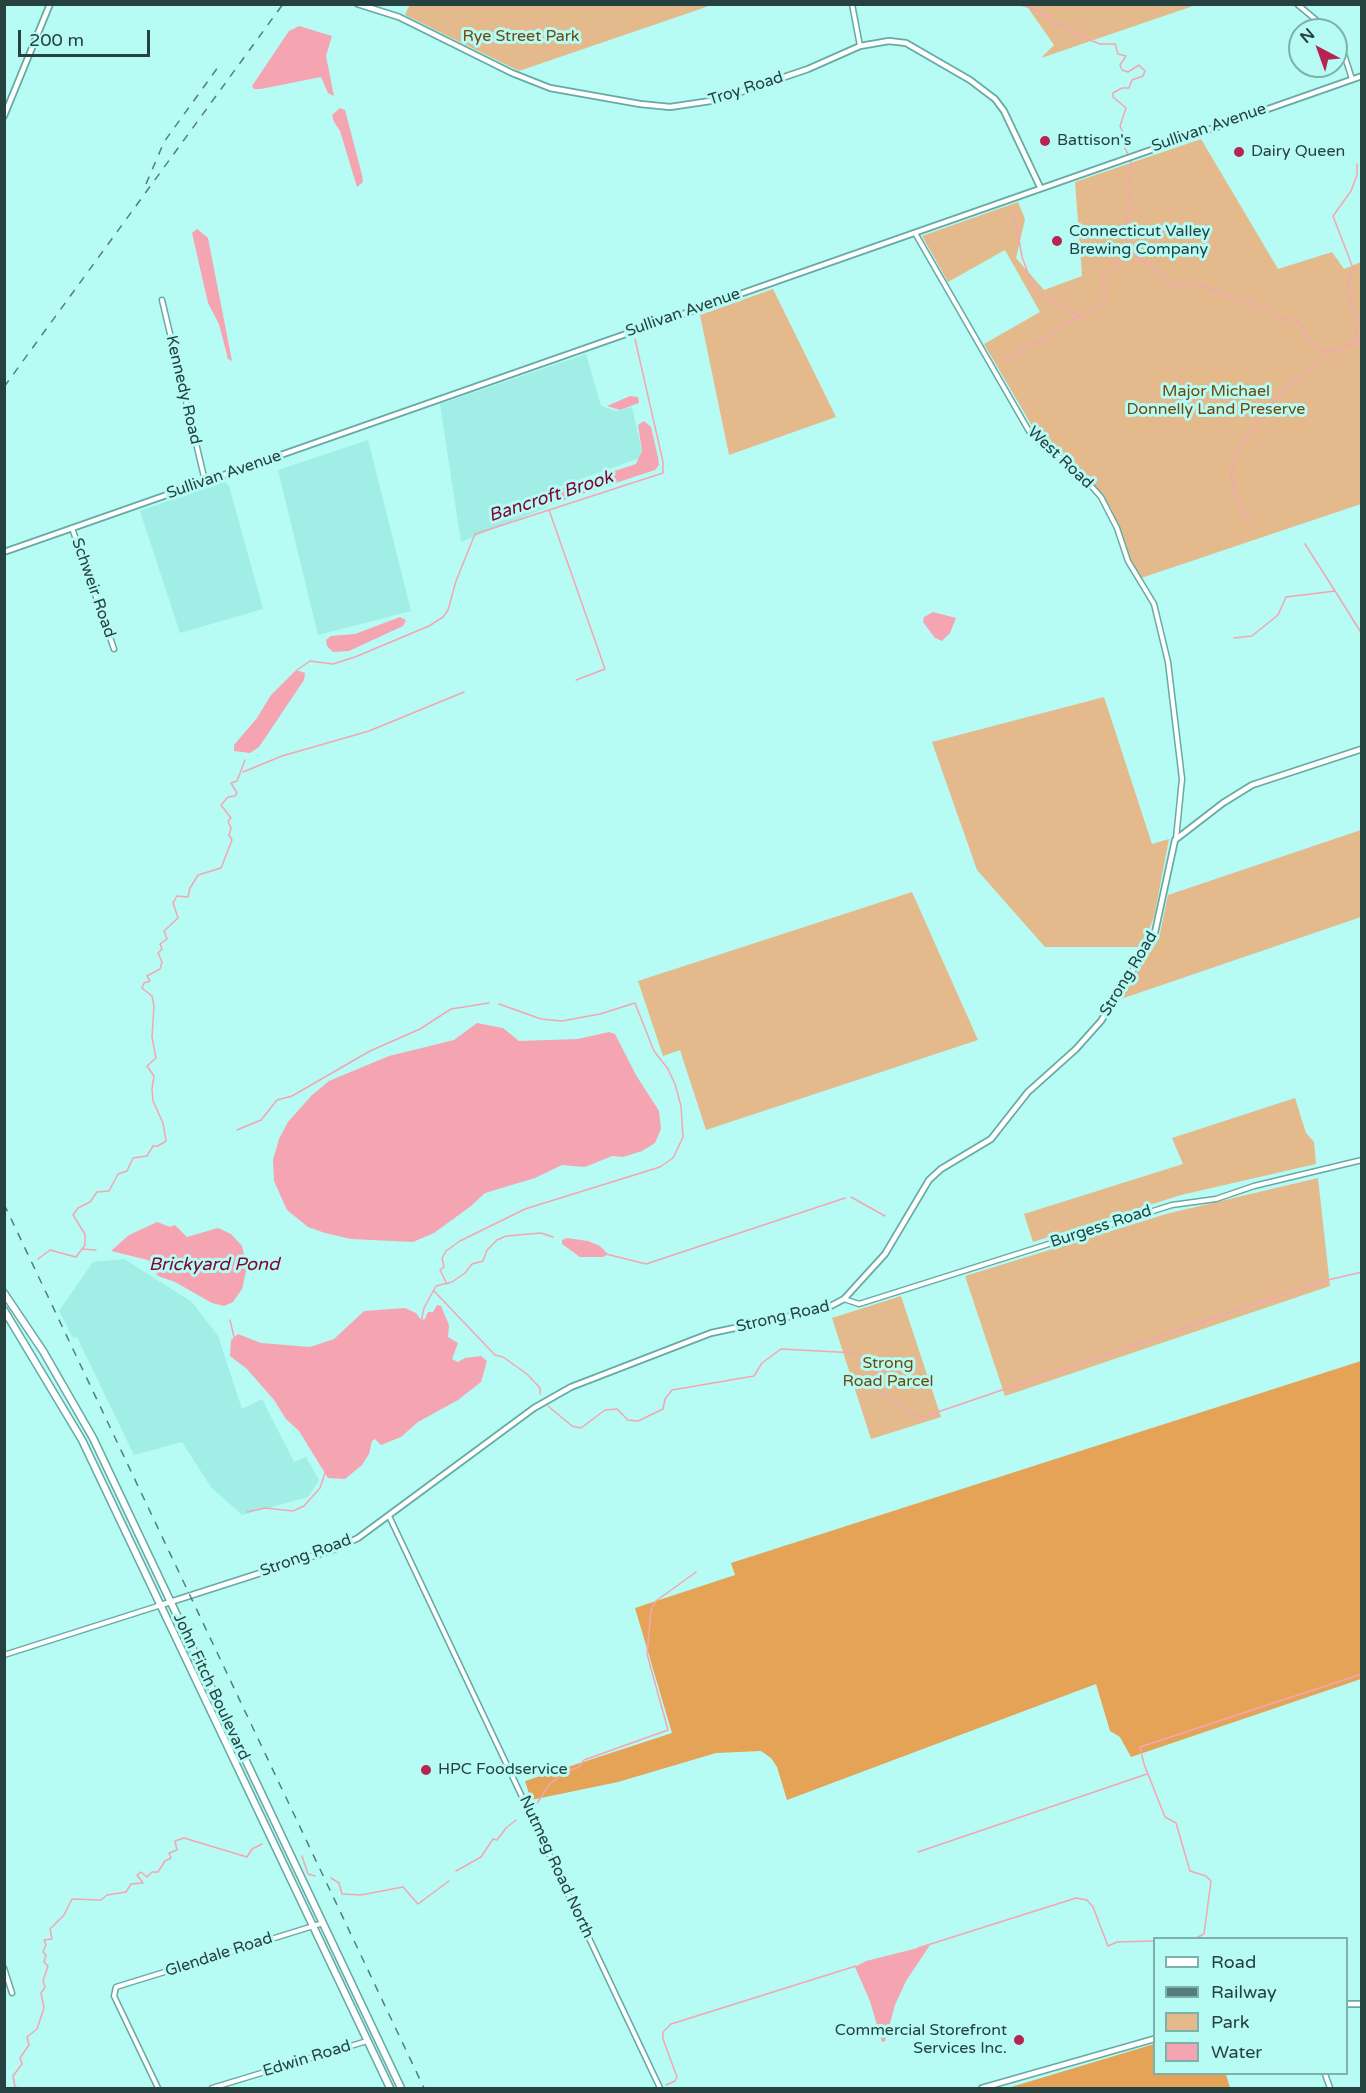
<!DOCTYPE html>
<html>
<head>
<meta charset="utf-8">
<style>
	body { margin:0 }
	#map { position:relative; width:1366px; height:2093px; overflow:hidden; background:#b6fbf4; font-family:"Varela Round",sans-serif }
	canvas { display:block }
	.frame { position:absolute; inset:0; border:6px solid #264240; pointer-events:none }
	.legend { position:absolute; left:1153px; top:1937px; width:195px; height:138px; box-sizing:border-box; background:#b6fbf4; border:2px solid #7cb1ac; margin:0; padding:8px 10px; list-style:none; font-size:18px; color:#264240 }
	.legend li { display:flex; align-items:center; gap:12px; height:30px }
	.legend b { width:30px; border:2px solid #7cb1ac }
	.north { position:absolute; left:1288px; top:18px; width:60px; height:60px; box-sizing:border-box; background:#b6fbf4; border:2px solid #7cb1ac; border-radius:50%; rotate:319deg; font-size:16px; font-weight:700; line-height:24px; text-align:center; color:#264240 }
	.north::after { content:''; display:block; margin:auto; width:21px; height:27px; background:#b62552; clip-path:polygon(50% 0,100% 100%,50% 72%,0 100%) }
	.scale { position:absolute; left:18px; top:30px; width:132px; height:27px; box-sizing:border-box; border:3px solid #264240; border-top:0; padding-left:8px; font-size:18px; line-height:21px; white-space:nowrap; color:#264240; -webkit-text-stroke:4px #b6fbf4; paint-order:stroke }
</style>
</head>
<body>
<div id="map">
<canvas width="1366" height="2093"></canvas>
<div class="frame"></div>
<ul class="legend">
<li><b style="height:8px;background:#fff"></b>Road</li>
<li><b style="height:8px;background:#557e7b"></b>Railway</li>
<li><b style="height:16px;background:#e4ba8d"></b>Park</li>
<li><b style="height:16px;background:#f5a5b2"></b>Water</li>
</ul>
<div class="north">N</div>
<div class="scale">200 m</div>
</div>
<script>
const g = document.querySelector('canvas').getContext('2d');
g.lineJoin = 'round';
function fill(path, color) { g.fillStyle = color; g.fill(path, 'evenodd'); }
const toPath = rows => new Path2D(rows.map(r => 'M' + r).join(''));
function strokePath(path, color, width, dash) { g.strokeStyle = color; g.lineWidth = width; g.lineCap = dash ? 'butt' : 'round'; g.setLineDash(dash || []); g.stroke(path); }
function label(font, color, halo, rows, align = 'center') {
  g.font = font + ' "Varela Round",sans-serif'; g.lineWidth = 6; g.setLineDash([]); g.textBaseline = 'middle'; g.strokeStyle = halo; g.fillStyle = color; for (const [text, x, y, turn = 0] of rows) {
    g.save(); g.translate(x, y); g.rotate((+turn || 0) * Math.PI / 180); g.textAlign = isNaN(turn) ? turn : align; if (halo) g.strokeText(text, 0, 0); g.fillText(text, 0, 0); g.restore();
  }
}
fill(toPath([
	[586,354,601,406,616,411,632,407,643,457,558,487,548,507,461,542,440,404],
	[368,440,411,611,318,635,278,470],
	[224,481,229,486,263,609,180,633,140,511],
	[124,1259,192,1302,218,1336,242,1409,262,1399,294,1462,306,1457,319,1480,308,1497,242,1515,211,1487,182,1442,134,1455,77,1337,73,1338,59,1311,93,1262]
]), '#a0eee6');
fill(toPath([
	[410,4,712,4,712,5,519,71,405,15],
	[1026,5,1196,5,1041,58,1054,45],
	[1201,139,1278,269,1332,252,1344,269,1361,262,1361,504,1141,578,1130,561,1112,510,1102,495,1079,468,1035,431,984,344,1040,312,1005,250,948,282,922,236,1018,202,1025,219,1016,258,1044,290,1082,276,1075,182],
	[773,289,836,417,729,455,700,315],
	[1104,697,1152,844,1169,839,1154,917,1142,947,1045,947,977,870,932,742],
	[1361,830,1361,917,1121,999,1159,938,1168,895],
	[912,892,978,1040,706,1130,680,1050,663,1056,638,981],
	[1295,1098,1306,1133,1314,1142,1316,1164,1181,1195,1033,1242,1024,1214,1183,1164,1172,1138],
	[1318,1178,1330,1286,1005,1396,965,1276,1166,1214],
	[901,1296,941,1417,871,1439,832,1318]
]), '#e4ba8d');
fill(toPath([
	[1361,1361,1361,1679,1131,1757,1120,1737,1110,1731,1096,1684,787,1800,777,1767,771,1758,761,1751,716,1753,618,1782,531,1800,525,1781,672,1733,635,1608,735,1575,731,1563],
	[1154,2044,1154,2074,1226,2074,1230,2088,1008,2088]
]), '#e4a357');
fill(toPath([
	[299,26,332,36,326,56,334,96,328,93,321,77,261,89,254,89,252,86,289,31],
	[340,108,345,110,362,175,363,182,357,187,340,131,334,122,332,115],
	[197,229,208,238,232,361,228,359,219,324,208,303,192,233],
	[630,396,638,397,639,403,620,410,607,406],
	[644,421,651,427,658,457,659,465,655,470,561,501,555,500,554,494,559,489,636,464,642,451,638,425],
	[933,612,956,618,950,633,942,641,935,638,923,622,924,617],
	[400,617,406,620,403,626,349,651,333,652,327,646,326,640,331,636,355,634],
	[296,670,305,673,304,680,259,747,250,753,234,751,234,745,257,718,271,695],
	[477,1023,503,1028,519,1041,578,1039,609,1032,615,1034,636,1075,659,1111,661,1129,655,1143,642,1151,623,1157,612,1156,585,1167,562,1165,535,1178,485,1193,471,1206,434,1233,413,1242,351,1239,325,1233,308,1227,287,1210,274,1181,273,1160,279,1139,288,1122,312,1095,329,1081,389,1056,454,1040],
	[157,1222,170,1227,175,1225,187,1237,218,1228,231,1234,242,1246,247,1267,242,1289,233,1302,224,1306,212,1303,175,1282,158,1276,148,1260,111,1251,129,1235],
	[567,1238,588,1241,600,1246,608,1254,603,1257,580,1257,562,1244,562,1240],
	[437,1305,441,1306,449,1325,448,1337,458,1343,452,1359,458,1362,465,1358,481,1356,487,1361,481,1382,458,1400,418,1422,401,1437,381,1445,375,1439,372,1441,369,1454,362,1465,345,1479,328,1478,299,1431,286,1419,274,1400,247,1369,230,1356,231,1340,238,1334,261,1343,310,1347,334,1339,364,1311,405,1308,416,1313,421,1320,425,1319,428,1312,433,1312],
	[930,1945,906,1981,895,2005,885,2041,882,2042,870,2001,855,1967,866,1961]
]), '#f5a5b2');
strokePath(toPath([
	[1014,4,1029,7,1049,18,1053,26,1062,24,1082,37,1100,44,1115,44,1118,54,1126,56,1120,65,1122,70,1128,72,1139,65,1145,71,1143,76,1132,80,1129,88,1122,88,1113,93,1113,97,1126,108,1120,126,1125,137,1124,146,1131,161,1128,191,1131,205,1126,216,1128,225,1121,233,1139,259,1159,272,1173,286,1192,284,1210,288,1238,301,1248,301,1259,308,1273,310,1276,318,1298,321,1309,340,1320,350,1331,352,1359,341,1362,346],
	[1357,164,1357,175,1351,191,1333,216,1353,268,1348,283,1353,312,1361,323,1355,332,1359,341],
	[1014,211,1022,257,1035,291,1078,315],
	[1002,361,1018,355,1022,349,1052,335,1065,323,1086,314,1105,300,1103,276,1133,250],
	[1305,373,1329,353],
	[549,510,605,669,576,680],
	[1251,524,1237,501,1231,474,1238,449,1279,394,1301,376],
	[1305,544,1335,591],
	[1234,638,1252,636,1278,615,1286,597,1335,591,1362,634],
	[297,670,310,661,333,664,355,657,429,626,443,617,448,610,456,581,475,534,663,473,663,462,635,339],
	[243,772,282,756,369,731,464,692],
	[237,1130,261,1120,277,1100,292,1096,370,1051,420,1029,451,1009,489,1003],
	[851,1197,885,1216],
	[82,1249,96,1250],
	[606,1254,646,1264,845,1198],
	[38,1259,50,1250,76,1257,85,1245,85,1234,73,1215,78,1208,90,1202,97,1192,109,1191,118,1174,127,1171,133,1158,147,1156,153,1146,158,1146,166,1141,163,1123,153,1101,152,1089,154,1076,147,1066,156,1058,152,1037,154,1006,152,996,142,988,144,983,150,981,147,976,160,969,162,962,158,953,162,949,160,944,167,939,164,931,178,918,173,903,177,896,188,897,190,888,198,875,221,868,232,840,229,835,231,828,228,821,231,818,221,805,228,797,235,796,237,793,231,783,237,781,245,760],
	[447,1284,440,1270,444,1267,442,1258,446,1251,460,1241,525,1209,660,1167,673,1158,683,1137,681,1106,675,1084,668,1069,654,1051,635,1003,600,1014,562,1021,541,1019,499,1004],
	[434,1291,495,1355,503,1357,527,1374,540,1388,540,1394],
	[230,1320,234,1337],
	[421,1322,424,1308,436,1286,452,1282,465,1273,472,1264,483,1261,487,1250,497,1240,506,1236,541,1233,553,1237],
	[548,1406,572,1426,581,1428,605,1410,617,1409,628,1420,638,1421,663,1409,665,1399,672,1390,754,1376,762,1363,781,1349,856,1353,871,1365,876,1378,875,1388,914,1415,923,1417,1319,1282,1362,1272],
	[247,1512,265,1508,293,1511,304,1506,320,1488,325,1473],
	[534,1808,549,1785,563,1773,579,1767,584,1760,668,1730,647,1654,651,1610,656,1601,696,1572],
	[918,1852,1147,1774],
	[302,1856,308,1874,315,1876],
	[456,1871,481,1857,493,1839,497,1840,506,1828,516,1820],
	[331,1878,339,1883,342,1894,361,1895,403,1887,418,1904,449,1881],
	[1196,1938,1204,1934,1211,1881,1206,1876,1190,1871,1176,1823,1165,1817,1144,1764,1140,1747,1362,1674],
	[918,1948,1076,1898,1087,1900,1093,1907,1108,1946,1117,1942,1154,1941],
	[666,2085,675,2081,677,2077,663,2039,663,2032,671,2024,856,1966],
	[20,2088,15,2087,13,2076,22,2064,20,2058,29,2045,27,2037,37,2029,44,2008,41,1993,45,1987,43,1981,48,1966,44,1962,46,1955,43,1952,46,1945,44,1940,52,1939,50,1929,64,1915,72,1899,101,1900,107,1895,126,1892,131,1884,143,1883,137,1875,141,1872,147,1877,152,1872,158,1872,165,1861,171,1858,169,1853,177,1850,175,1841,184,1838,247,1857,252,1849,262,1844]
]), '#f5a5b2', 1.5);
const minor = toPath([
	[852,4,860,46],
	[1297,4,1328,30],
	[1336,39,1342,48,1352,79],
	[915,233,1029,431,1043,446,1077,470,1101,497,1117,528,1128,561,1154,604,1168,662,1182,779,1176,839],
	[162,300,205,481],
	[72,528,114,649],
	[844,1299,859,1304,1172,1205,1216,1199,1254,1186,1362,1160],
	[389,1516,660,2088],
	[4,1655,161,1605],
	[4,1968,12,1993],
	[1325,2074,1330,2088],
	[158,2088,114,1996,116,1987,323,1923],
	[212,2088,367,2041]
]);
const tertiary = toPath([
	[358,4,399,17,512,73,550,88,640,104,670,107,717,100,808,69,860,46,889,41,906,43,970,80,995,99,1004,111,1040,187],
	[4,116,50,4],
	[161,1605,335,1549,358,1538,534,1408,571,1387,711,1333,825,1309,844,1299,885,1254,929,1180,941,1169,991,1139,1028,1092,1076,1049,1101,1021,1154,937,1175,840,1223,803,1252,785,1362,749],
	[1346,2004,1362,2004],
	[982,2088,1154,2039]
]);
const secondary = toPath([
	[4,552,1362,76]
]);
const trunk = toPath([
	[4,1293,43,1351,93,1438,401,2088],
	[4,1310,82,1440,390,2088]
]);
strokePath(minor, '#67aaa4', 7);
strokePath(tertiary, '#67aaa4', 8);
strokePath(secondary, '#67aaa4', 8);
strokePath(trunk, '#67aaa4', 9);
strokePath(minor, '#fff', 4);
strokePath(tertiary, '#fff', 4.5);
strokePath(secondary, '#fff', 4.5);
strokePath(trunk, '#fff', 6);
strokePath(toPath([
	[146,184,164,142,221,63],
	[4,387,283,4],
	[4,1204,424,2088]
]), '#557e7b', 1.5, [8, 8]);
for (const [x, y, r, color] of [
	[1045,141,6,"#b62552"],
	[1239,152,6,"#b62552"],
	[1057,241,6,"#b62552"],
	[426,1770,6,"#b62552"],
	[1019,2040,6,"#b62552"]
]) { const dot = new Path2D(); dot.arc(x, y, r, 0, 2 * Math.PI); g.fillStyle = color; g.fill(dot); strokePath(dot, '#b6fbf4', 2); }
label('16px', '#72480c', '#b6fbf4', [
	["Rye Street Park",521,37],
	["Major Michael",1216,392],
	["Donnelly Land Preserve",1216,410],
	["Strong",888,1364],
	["Road Parcel",888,1382]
]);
label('16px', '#264240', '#b6fbf4', [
	["Troy Road",746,89,-18],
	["Sullivan Avenue",1209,128,-19],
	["Sullivan Avenue",683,313,-19],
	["Kennedy Road",183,390,77],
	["West Road",1060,458,43],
	["Sullivan Avenue",224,475,-19],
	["Schweir Road",93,588,71],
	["Strong Road",1129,974,-59],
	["Burgess Road",1101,1227,-18],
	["Strong Road",783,1317,-13],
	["Strong Road",306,1556,-20],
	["John Fitch Boulevard",211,1687,65],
	["Nutmeg Road North",556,1867,65],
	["Glendale Road",219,1955,-18],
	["Edwin Road",307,2059,-17]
]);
label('16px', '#264240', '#b6fbf4', [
	["Battison's",1057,141],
	["Dairy Queen",1251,152],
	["Connecticut Valley",1069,232],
	["Brewing Company",1069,250],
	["HPC Foodservice",438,1770],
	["Commercial Storefront",1007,2031,"right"],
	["Services Inc.",1007,2049,"right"]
], 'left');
label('italic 18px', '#800633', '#b6fbf4', [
	["Bancroft Brook",551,497,-18],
	["Brickyard Pond",214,1265]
]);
</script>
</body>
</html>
